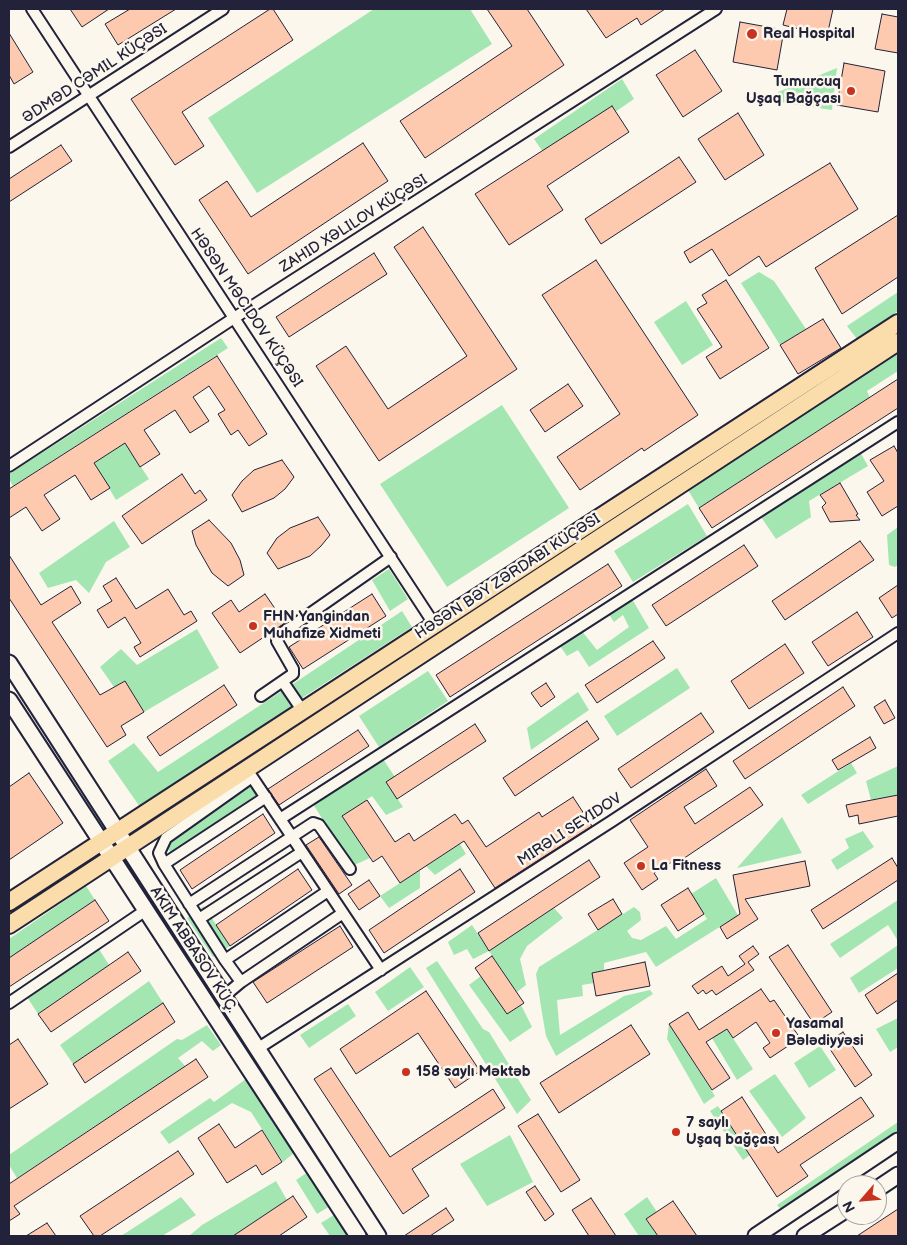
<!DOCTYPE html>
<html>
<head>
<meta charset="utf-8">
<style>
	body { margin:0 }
	#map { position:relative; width:907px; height:1245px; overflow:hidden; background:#fbf7ec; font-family:"Balsamiq Sans",sans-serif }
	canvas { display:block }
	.frame { position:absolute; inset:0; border:10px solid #22223b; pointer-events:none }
	.north { position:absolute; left:837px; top:1175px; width:50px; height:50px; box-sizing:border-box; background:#fbf7ec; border:1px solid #a4a2a5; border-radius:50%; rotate:243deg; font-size:14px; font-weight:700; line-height:20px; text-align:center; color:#22223b }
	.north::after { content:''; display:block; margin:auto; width:18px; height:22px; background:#c8321e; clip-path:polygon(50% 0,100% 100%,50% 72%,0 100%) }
</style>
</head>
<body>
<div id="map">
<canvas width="907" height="1245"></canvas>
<div class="frame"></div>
<div class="north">N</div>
</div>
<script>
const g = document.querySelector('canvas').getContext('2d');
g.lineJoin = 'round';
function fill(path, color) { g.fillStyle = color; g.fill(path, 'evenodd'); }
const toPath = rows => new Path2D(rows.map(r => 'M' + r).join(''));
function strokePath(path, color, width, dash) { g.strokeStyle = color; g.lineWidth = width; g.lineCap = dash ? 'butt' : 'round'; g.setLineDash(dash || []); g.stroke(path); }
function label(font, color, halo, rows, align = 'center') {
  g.font = font + ' "Balsamiq Sans",sans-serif'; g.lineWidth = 5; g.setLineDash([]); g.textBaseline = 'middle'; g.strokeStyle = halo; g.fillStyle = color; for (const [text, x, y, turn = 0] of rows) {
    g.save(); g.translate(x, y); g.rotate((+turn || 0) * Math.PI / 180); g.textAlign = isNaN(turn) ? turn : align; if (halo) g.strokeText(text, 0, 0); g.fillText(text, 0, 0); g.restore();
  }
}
fill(toPath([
	[374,9,470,9,492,44,257,193,208,118],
	[837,68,832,110,785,103,778,100,778,92],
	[622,79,634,99,615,112,543,152,534,139],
	[759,272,774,281,806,329,780,345,741,283],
	[898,292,898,311,857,339,847,326],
	[686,301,713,345,682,365,654,322],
	[221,338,228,348,13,486,9,479,9,474],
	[898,353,898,371,867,391,870,398,699,508,688,490],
	[502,405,569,508,447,587,380,484],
	[125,443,149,479,116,500,94,463],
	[860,452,868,466,809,501,811,517,776,539,761,517],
	[688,504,707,536,633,582,614,551],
	[114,521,130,547,106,562,89,593,76,580,48,588,39,573],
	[898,527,898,565,895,567,889,565,887,535],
	[389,569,408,599,390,611,372,580],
	[632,599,649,628,589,667,578,650,567,656,560,646,581,630,597,650,629,627,623,615,614,622,608,613],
	[402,611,412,627,302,698,293,684],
	[197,629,219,668,144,712,125,681,114,687,100,667,121,649,137,665],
	[677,668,690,688,617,736,604,716],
	[428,671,448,701,379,747,359,716],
	[282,691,293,708,140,807,108,761,134,743,158,772],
	[578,692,589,710,531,750,527,728],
	[383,759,395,777,387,783,403,807,386,815,372,796,343,816,370,858,352,866,313,804],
	[851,763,857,773,808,804,801,795],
	[898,766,898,795,871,800,866,781],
	[247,778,263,803,176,861,160,837],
	[782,817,802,853,737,868],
	[863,831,874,847,837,870,831,860,849,848,845,839],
	[460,844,466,854,435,875,426,866],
	[420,870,420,888,389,908,380,896],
	[716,878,739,917,729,921,656,967,646,952,604,963,604,970,592,973,594,983,582,985,583,996,557,1000,560,1035,624,996,650,990,653,994,556,1056,546,1036,542,1013,536,974,539,967,634,907,640,912,641,920,627,931,632,938,641,940,666,926,676,939,707,919,691,894],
	[86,886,95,900,9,958,9,939],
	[898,900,898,941,888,925,840,958,830,944],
	[204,906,230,946,213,957,187,918],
	[554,908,563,918,527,946,520,959,526,985,517,992,489,951,473,959,467,949,454,955,448,942,472,925,489,951],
	[898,945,898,968,859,993,850,978],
	[99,949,109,965,38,1014,27,997],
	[437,961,483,1029,489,1032,531,1100,517,1114,426,968],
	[410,967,424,987,388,1011,375,992],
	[481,976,507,1014,521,1005,532,1027,510,1042,469,985],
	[149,981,163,1003,73,1064,60,1045],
	[348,1004,356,1016,309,1048,300,1035],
	[898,1018,898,1047,890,1052,876,1029],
	[669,1024,715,1096,704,1104,667,1039],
	[207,1025,221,1045,213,1051,202,1041,178,1058,185,1066,17,1178,9,1165,9,1155,177,1039,182,1040],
	[727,1029,753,1069,737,1080,709,1033],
	[820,1046,836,1070,809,1088,794,1063],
	[775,1074,806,1118,782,1137,749,1091],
	[246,1079,294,1153,283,1162,251,1112,232,1103,169,1144,160,1132,210,1098,214,1102],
	[718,1106,750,1155,743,1160,710,1111],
	[898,1122,898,1134,782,1211,777,1205],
	[510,1135,533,1182,487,1206,460,1164],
	[308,1172,330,1206,317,1214,296,1180],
	[276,1181,287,1200,233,1236,189,1236,202,1225],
	[181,1197,196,1215,162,1236,121,1236],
	[647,1197,657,1212,646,1220,658,1236,639,1236,624,1214],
	[334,1215,349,1236,330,1236,321,1223]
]), '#a3e6b1');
const building = toPath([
	[70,9,109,9,82,27,70,9],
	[130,9,176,9,118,45,105,24,130,9],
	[270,9,273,9,293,40,182,112,204,146,175,165,131,99,270,9],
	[487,9,527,9,564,65,425,158,400,121,512,46,487,9],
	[586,9,665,9,641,25,637,18,606,38,586,9],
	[787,9,833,9,827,36,783,25,787,9],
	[882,14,898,17,898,53,875,49,882,14],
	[740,22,784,30,777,70,733,62,740,22],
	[9,33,33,72,14,84,9,75,9,33],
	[695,50,722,91,683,117,656,75,695,50],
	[844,63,885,71,878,112,837,105,844,63],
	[612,106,629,132,547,186,563,210,509,245,475,194,612,106],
	[738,113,764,155,725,180,698,139,738,113],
	[363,143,388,181,248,274,199,200,227,181,251,217,363,143],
	[61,145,72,161,9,202,9,179,61,145],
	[679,157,696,182,601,244,585,219,679,157],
	[830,163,858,209,766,267,759,256,729,276,712,249,690,263,684,252,830,163],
	[898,215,898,277,842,314,815,268,898,215],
	[423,227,517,369,379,461,316,366,346,346,388,409,467,356,394,247,423,227],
	[374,253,387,274,289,337,276,317,374,253],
	[596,260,698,415,644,451,642,448,580,490,557,457,620,414,542,295,596,260],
	[726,280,769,348,720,379,706,357,722,347,697,309,707,303,702,295,726,280],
	[823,319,841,348,798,374,780,345,823,319],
	[217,356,267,434,249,446,238,430,231,435,218,414,225,410,209,386,193,397,209,421,190,433,175,410,144,430,160,454,140,467,125,443,94,463,110,488,91,500,75,475,44,495,60,519,42,531,26,507,9,518,9,489,217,356],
	[898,379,898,408,712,528,699,508,898,379],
	[568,384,583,406,545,432,530,410,568,384],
	[894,446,898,453,898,506,882,516,867,492,884,481,870,460,894,446],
	[282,460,294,477,285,489,274,498,242,512,232,495,242,481,254,470,282,460],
	[182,474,195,494,200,490,207,500,142,544,122,516,182,474],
	[840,483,858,514,856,515,860,520,830,522,822,507,826,503,820,495,840,483],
	[318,517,330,535,321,546,310,556,278,569,267,553,277,538,290,528,318,517],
	[209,520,231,543,240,560,244,575,228,586,212,573,196,545,192,531,209,520],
	[860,541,874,560,785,620,772,601,860,541],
	[744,545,758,566,666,626,652,605,744,545],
	[9,555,41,605,71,586,81,603,52,622,100,695,125,681,144,712,121,726,126,735,107,747,9,598,9,555],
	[608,564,622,586,450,697,436,675,608,564],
	[116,578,136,609,168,589,184,615,191,611,197,621,140,657,134,647,141,643,125,617,108,628,97,610,112,601,103,586,116,578],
	[898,585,898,614,892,618,879,598,898,585],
	[265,594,285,623,240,653,212,613,231,600,239,612,265,594],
	[372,594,386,616,303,669,289,647,372,594],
	[857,612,873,637,828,666,812,642,857,612],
	[653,641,665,658,597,703,585,685,653,641],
	[785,644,804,673,749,709,731,681,785,644],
	[546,683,555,697,541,707,531,693,546,683],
	[224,685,237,705,160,756,147,737,224,685],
	[843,687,855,706,745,779,733,761,843,687],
	[885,700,895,718,884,724,874,707,885,700],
	[701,713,714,732,631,788,618,769,701,713],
	[587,721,599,739,515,796,503,778,587,721],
	[475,724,486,741,397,799,386,782,475,724],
	[358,730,369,746,279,805,268,789,358,730],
	[870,737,876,748,838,770,832,760,870,737],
	[706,769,717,786,684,807,695,824,750,787,763,805,677,863,675,860,654,873,658,879,642,890,624,863,648,847,630,820,706,769],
	[29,773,63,823,9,860,9,787,29,773],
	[898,795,898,816,859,824,858,815,849,817,846,805,898,795],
	[573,797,592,826,495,888,464,841,400,883,382,856,373,862,342,816,367,800,395,842,409,833,414,841,455,814,462,824,468,820,486,847,539,812,542,817,573,797],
	[263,814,275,833,192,889,180,870,263,814],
	[319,837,352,885,339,894,306,845,319,837],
	[892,858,898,868,898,880,823,929,811,910,892,858],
	[589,860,600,877,489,951,478,933,589,860],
	[805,861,810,886,745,899,758,919,727,939,720,927,740,914,733,875,805,861],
	[298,869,312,890,230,946,216,925,298,869],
	[460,869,475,892,384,953,369,930,460,869],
	[369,880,380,896,359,910,348,894,369,880],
	[688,888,704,914,678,931,661,905,688,888],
	[613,899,622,914,598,930,588,914,613,899],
	[95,900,109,921,9,987,9,958,95,900],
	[340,926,353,947,267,1003,253,982,340,926],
	[788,945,832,1012,814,1024,769,957,788,945],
	[753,946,759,954,748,962,754,970,716,995,712,990,706,994,703,990,698,994,692,986,722,966,728,976,745,964,739,956,753,946],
	[128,952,141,971,51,1032,38,1014,128,952],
	[492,956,524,1003,507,1014,475,968,492,956],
	[645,962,650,986,596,996,592,973,645,962],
	[898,973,898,1000,877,1014,865,995,898,973],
	[761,989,770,1002,774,1000,800,1038,770,1058,763,1048,770,1043,756,1022,733,1038,727,1029,706,1042,730,1078,712,1090,669,1024,688,1012,699,1030,761,989],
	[426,991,480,1071,455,1088,418,1033,356,1074,340,1049,426,991],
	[163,1003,175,1022,85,1083,73,1064,163,1003],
	[631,1025,650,1054,559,1113,540,1083,631,1025],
	[843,1032,872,1075,855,1087,826,1043,843,1032],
	[18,1039,48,1084,9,1109,9,1045,18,1039],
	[196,1059,208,1077,14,1206,20,1214,9,1221,9,1184,196,1059],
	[331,1068,390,1157,493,1089,505,1108,412,1169,429,1196,403,1214,314,1079,331,1068],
	[742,1097,778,1153,861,1097,874,1116,800,1165,808,1176,777,1197,721,1111,742,1097],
	[538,1114,580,1180,561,1192,518,1126,538,1114],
	[219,1124,235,1148,262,1130,282,1162,262,1175,256,1165,227,1183,198,1138,219,1124],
	[178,1151,194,1174,100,1236,94,1236,80,1216,178,1151],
	[535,1186,554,1214,545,1221,526,1192,535,1186],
	[293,1196,307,1217,279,1236,233,1236,293,1196],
	[591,1198,616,1236,589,1236,572,1210,591,1198],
	[673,1201,697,1236,658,1236,646,1219,673,1201],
	[446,1208,454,1220,430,1236,404,1236,446,1208],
	[898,1209,898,1236,857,1236,898,1209],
	[47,1223,56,1236,26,1236,47,1223]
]);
fill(building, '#fecaaf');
strokePath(building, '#22223b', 1);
const street = toPath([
	[32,9,434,624],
	[9,147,223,9],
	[9,466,234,318,716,9],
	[283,682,302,710],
	[261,696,293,674,293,669,277,641,278,636,391,557],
	[246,768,381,970],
	[280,819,898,422],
	[164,864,159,853,166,838,252,777],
	[189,904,313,823,319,825,350,869],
	[199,919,302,852],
	[225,960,164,864,266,797],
	[241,982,225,960,328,891],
	[223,997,241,982,343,913],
	[9,1003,146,910],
	[257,1049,612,821,898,633]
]);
const secondary = toPath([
	[9,663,378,1236],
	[9,700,358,1236],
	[877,1189,898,1175],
	[756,1236,898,1141],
	[805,1236,847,1209]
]);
const primary = toPath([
	[9,902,898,323],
	[9,925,898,342]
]);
strokePath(street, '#22223b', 14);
strokePath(secondary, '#22223b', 19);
strokePath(primary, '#22223b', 20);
strokePath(street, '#fbf7ec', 10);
strokePath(secondary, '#fbf7ec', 15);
strokePath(primary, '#fbddab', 16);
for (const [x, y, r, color] of [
	[752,34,6,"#c8321e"],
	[851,91,5,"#c8321e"],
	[253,626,5,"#c8321e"],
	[641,866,5,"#c8321e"],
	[776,1033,5,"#c8321e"],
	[406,1072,5,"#c8321e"],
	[676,1132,5,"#c8321e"]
]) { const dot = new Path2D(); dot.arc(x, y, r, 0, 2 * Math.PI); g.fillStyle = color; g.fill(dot); strokePath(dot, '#fbf7ec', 2); }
label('bold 15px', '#22223b', '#fbf7ec', [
	["Real Hospital",763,34],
	["Tumurcuq",841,82,"right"],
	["Uşaq Bağçası",841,99,"right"],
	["FHN Yangindan",263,617],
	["Muhafize Xidmeti",263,634],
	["La Fitness",651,866],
	["Yasamal",786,1024],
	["Bələdiyyəsi",786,1041],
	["158 saylı Məktəb",416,1072],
	["7 saylı",686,1123],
	["Uşaq bağçası",686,1140]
], 'left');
label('15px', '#22223b', '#fbf7ec', [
	["ƏDMƏD CƏMIL KÜÇƏSI",95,74,-33],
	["ZAHID XƏLILOV KÜÇƏSI",354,224,-32],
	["HƏSƏN MƏCIDOV KÜÇƏSI",246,308,56],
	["HƏSƏN BƏY ZƏRDABI KÜÇƏSI",508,577,-33],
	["MIRƏLI SEYIDOV",570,830,-33],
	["AKIM ABBASOV KÜÇ.",193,950,57]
]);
</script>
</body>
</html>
